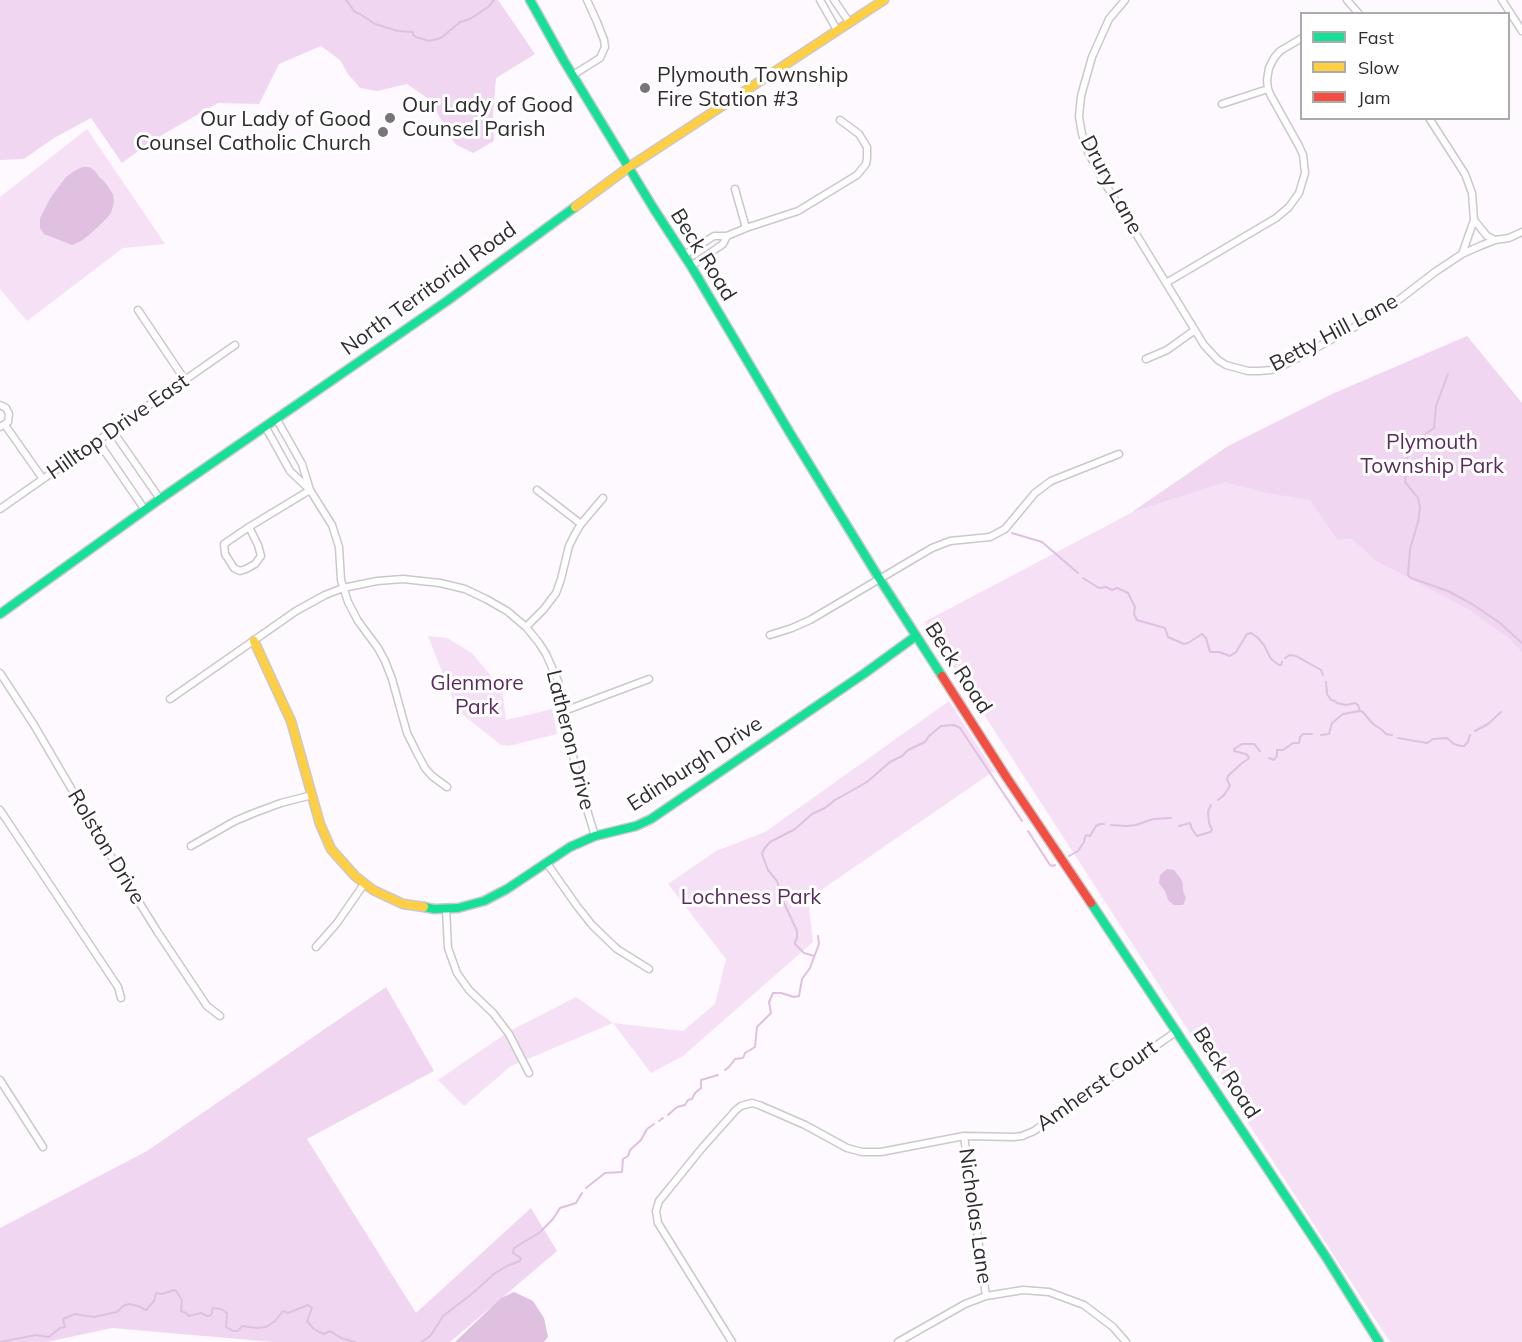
<!DOCTYPE html>
<html>
<head>
<meta charset="utf-8">
<style>
	body { margin:0 }
	#map { position:relative; width:1522px; height:1342px; overflow:hidden; background:#fef9fe; font-family:Mulish,sans-serif }
	canvas { display:block }
	.legend { position:absolute; left:1300px; top:12px; width:210px; height:108px; box-sizing:border-box; background:#fff; border:2px solid #acabac; margin:0; padding:8px 10px; list-style:none; font-size:18px; color:#302c30 }
	.legend li { display:flex; align-items:center; gap:12px; height:30px }
	.legend b { width:30px; border:2px solid #acabac }
</style>
</head>
<body>
<div id="map">
<canvas width="1522" height="1342"></canvas>
<ul class="legend">
<li><b style="height:8px;background:#16e098"></b>Fast</li>
<li><b style="height:8px;background:#ffcf43"></b>Slow</li>
<li><b style="height:8px;background:#f24e42"></b>Jam</li>
</ul>
</div>
<script>
const g = document.querySelector('canvas').getContext('2d');
g.lineJoin = 'round';
function fill(path, color) { g.fillStyle = color; g.fill(path, 'evenodd'); }
const toPath = rows => new Path2D(rows.map(r => 'M' + r).join(''));
function strokePath(path, color, width, dash) { g.strokeStyle = color; g.lineWidth = width; g.lineCap = dash ? 'butt' : 'round'; g.setLineDash(dash || []); g.stroke(path); }
function label(font, color, halo, rows, align = 'center') {
  g.font = font + ' Mulish,sans-serif'; g.lineWidth = 6; g.setLineDash([]); g.textBaseline = 'middle'; g.strokeStyle = halo; g.fillStyle = color; for (const [text, x, y, turn = 0] of rows) {
    g.save(); g.translate(x, y); g.rotate((+turn || 0) * Math.PI / 180); g.textAlign = isNaN(turn) ? turn : align; if (halo) g.strokeText(text, 0, 0); g.fillText(text, 0, 0); g.restore();
  }
}
fill(toPath([
	[87,129,165,244,123,248,27,321,0,289,0,197],
	[1467,336,1522,403,1522,1342,1390,1342,924,622],
	[428,636,447,638,472,653,502,689,506,720,552,709,557,734,509,746,501,745,457,710],
	[949,701,994,771,808,899,813,942,683,1056,651,1073,613,1023,511,1066,464,1106,438,1080,508,1032,576,997,613,1023,683,1031,715,1004,726,959,668,884,716,851,765,832]
]), '#f5e0f5');
fill(toPath([
	[0,0,498,0,535,54,496,78,493,113,494,141,473,153,455,144,430,100,407,84,377,91,360,88,348,74,340,60,321,46,279,64,259,104,218,103,155,139,122,163,91,118,54,138,24,159,0,160],
	[1467,336,1522,403,1522,652,1510,639,1468,609,1377,561,1351,538,1338,540,1310,500,1267,493,1225,482,1132,512,1228,446,1332,394],
	[386,987,434,1071,307,1139,416,1313,531,1208,557,1251,450,1342,273,1342,112,1328,47,1342,0,1342,0,1228,147,1151]
]), '#f0d6f1');
fill(toPath([
	[83,167,89,167,95,171,99,177,104,181,113,194,114,202,111,213,104,221,89,235,81,241,72,245,44,234,40,228,40,218,51,197,66,177,76,170],
	[1167,869,1174,870,1181,879,1183,884,1183,891,1186,898,1183,905,1174,905,1168,900,1165,891,1159,883,1160,875],
	[514,1292,533,1301,544,1318,548,1337,544,1342,455,1342,501,1298]
]), '#dfc0e0');
strokePath(toPath([
	[346,0,355,12,360,14,375,24,398,31,413,32,413,35,416,37,429,41,441,38,460,22,470,19,488,7,494,0],
	[1448,374,1436,406,1434,428,1424,435,1416,447,1409,451,1407,457,1405,482,1418,498,1420,508,1418,522,1410,549,1408,575,1411,578,1448,591,1472,604,1500,623,1522,643],
	[1012,533,1042,542,1078,573],
	[1083,578,1099,588,1106,587,1112,590,1117,588,1128,593,1135,607,1134,614,1137,620,1165,628,1168,637,1184,644,1188,643,1202,634,1206,638,1210,652,1219,652,1230,656,1236,652,1247,634,1251,633,1257,637,1264,645,1271,659,1279,665,1281,665,1282,662],
	[1285,658,1290,655,1296,656,1321,670,1323,675],
	[1326,682,1327,694,1331,700,1335,701,1337,703,1346,705,1355,703,1358,705,1360,711,1363,712,1372,723,1382,730,1386,734,1392,735],
	[1475,731,1488,724,1501,712],
	[1321,735,1329,734,1332,723,1343,714,1360,711],
	[1398,738,1427,743,1433,739,1447,738,1454,744,1461,746,1464,746,1468,742,1470,735],
	[1269,758,1274,760,1277,756,1277,750,1283,750,1293,743,1299,743,1300,737,1303,734,1312,734],
	[1218,800,1224,795,1230,786,1227,779,1228,776,1242,763,1248,759,1249,757,1246,754,1234,751,1234,749,1242,744,1254,744,1260,751],
	[1111,825,1126,826,1136,825,1153,819,1171,818],
	[1179,826,1190,823,1192,829,1197,836,1210,832,1212,830,1209,823,1208,811,1211,805],
	[1028,831,1050,865,1053,866,1055,865],
	[1069,856,1078,851,1084,842,1085,837,1086,835,1090,836,1096,826,1100,824,1104,824],
	[814,956,804,953,795,944,795,942,797,938,797,931,784,903,777,881,768,870,762,854,764,849,770,842,795,829,812,814,825,808,835,800,867,782,890,762,902,756,908,750,925,742,929,736,941,726,954,725,960,728,1022,821],
	[725,1070,729,1067,735,1059,743,1058,745,1053,755,1047,757,1027,771,1013,769,1002,773,993,781,993,794,997,799,996,802,979,810,968,819,944,818,936],
	[668,1115,677,1107,685,1105,688,1100,692,1099,695,1093,701,1088,701,1080,718,1075],
	[659,1121,663,1118],
	[586,1188,605,1173,622,1172,623,1159,628,1156,630,1150,641,1140,647,1129,654,1124],
	[0,1342,36,1335,49,1337,60,1328,65,1327,63,1319,75,1314,94,1317,117,1312,123,1306,129,1304,138,1306,146,1310,154,1301,156,1293,162,1294,174,1290,176,1291,182,1300,181,1311,186,1313,189,1316,201,1313,207,1316,209,1316,212,1314,212,1310,213,1308,221,1309,227,1313,226,1327,233,1331,238,1331,242,1326,257,1328,266,1327,275,1321,283,1311,288,1313,308,1305,312,1308,307,1321,314,1329,319,1332,324,1334,330,1331,341,1338,355,1342],
	[422,1342,431,1335,443,1316,473,1293,495,1273,507,1266,520,1261,521,1258,513,1253,514,1248,539,1233,553,1219,560,1208,576,1203,582,1193]
]), '#dfc0e0', 2);
const street = toPath([
	[820,0,837,30],
	[834,0,849,22],
	[1125,0,1109,19,1092,57,1081,96,1079,117,1082,134,1088,152,1103,180,1204,345,1218,360,1226,365,1248,371,1259,371,1271,370,1284,365,1375,316,1396,302,1435,272,1462,254,1480,246,1495,240,1509,238,1522,232],
	[1347,0,1359,14],
	[1502,0,1522,31],
	[573,75,600,58,605,47,604,40,597,22,587,0],
	[1222,104,1268,89],
	[1429,118,1465,174,1472,193,1474,220,1462,254],
	[735,189,746,228],
	[1474,220,1487,236,1495,240],
	[684,255,714,236,727,236,746,228,798,211,857,175,866,164,867,158,867,147,859,134,840,120],
	[691,266,723,244,727,236],
	[1166,283,1276,218,1289,207,1299,193,1305,173,1303,155,1299,146,1271,96,1268,89,1267,80,1269,68,1274,58,1280,51,1302,38],
	[138,310,185,380],
	[1146,359,1167,350,1195,330],
	[0,405,6,408,9,414,8,422,0,427],
	[276,418,302,464,310,490],
	[5,425,43,479],
	[265,426,290,471,310,490,332,525,339,547,341,580,348,602,358,621,378,648,385,661,392,679,407,733,417,753,425,768,432,776,447,787],
	[112,430,160,499],
	[97,440,145,510],
	[537,490,581,524],
	[0,509,235,345],
	[249,527,258,545,261,556,255,564,246,569,240,571,234,568,225,554,224,544,249,527,310,490],
	[526,627,544,609,556,593,561,579,569,546,575,534,581,524,603,498],
	[770,635,792,628,810,620,932,548,950,541,990,537,1005,529,1035,493,1051,481,1119,454],
	[0,673,34,725,119,870,157,931,207,1006,220,1016],
	[170,699,296,611,325,595,343,588,377,581,403,579,440,583,465,589,486,599,507,611,526,627,539,643,546,654,558,681,578,780,595,836],
	[564,711,649,679],
	[0,810,118,987,121,998],
	[191,846,235,821,254,813,281,803,312,795],
	[546,862,577,906,592,925,617,949,649,969],
	[446,909,448,948,457,973,469,990,493,1013,509,1034,529,1073],
	[316,947,337,923,364,884],
	[0,1080,43,1147],
	[964,1136,986,1296],
	[732,1342,658,1223,656,1211,659,1201,664,1195,702,1148,736,1110,741,1106,752,1103,759,1105,805,1125,847,1148,862,1152,881,1152,964,1136,1014,1137,1022,1136,1034,1131,1177,1031],
	[898,1342,965,1304,986,1296,1023,1290,1049,1292,1084,1305,1113,1327,1126,1342]
]);
const fast = toPath([
	[530,0,564,61,654,209,691,266,790,433,879,578,942,676],
	[0,614,160,499,447,301,575,207],
	[1091,903,1326,1257,1379,1342],
	[424,907,434,909,458,908,484,901,507,889,570,847,595,836,636,826,651,819,865,673,916,636]
]);
const slow = toPath([
	[575,207,629,167,884,0],
	[254,641,291,721,320,824,331,849,355,876,373,890,403,904,424,907]
]);
const jam = toPath([
	[942,676,1007,778,1091,903]
]);
strokePath(street, '#cbc8cb', 9);
strokePath(fast, '#cbc8cb', 11);
strokePath(slow, '#cbc8cb', 11);
strokePath(jam, '#cbc8cb', 11);
strokePath(street, '#fffeff', 6);
strokePath(fast, '#16e098', 8);
strokePath(slow, '#ffcf43', 8);
strokePath(jam, '#f24e42', 8);
for (const [x, y, r, color] of [
	[645,88,6,"#787478"],
	[390,118,6,"#787478"],
	[383,132,6,"#787478"]
]) { const dot = new Path2D(); dot.arc(x, y, r, 0, 2 * Math.PI); g.fillStyle = color; g.fill(dot); strokePath(dot, '#fff', 2); }
label('21px', '#302c30', '#fff', [
	["Plymouth Township",657,76],
	["Fire Station #3",657,100],
	["Our Lady of Good",402,106],
	["Counsel Parish",402,130],
	["Our Lady of Good",371,120,"right"],
	["Counsel Catholic Church",371,144,"right"]
], 'left');
label('21px', '#302c30', '#fff', [
	["Drury Lane",1111,185,62],
	["Beck Road",703,255,58],
	["North Territorial Road",429,289,-36],
	["Betty Hill Lane",1334,333,-28],
	["Hilltop Drive East",118,427,-35],
	["Beck Road",958,668,57],
	["Latheron Drive",570,740,76],
	["Edinburgh Drive",695,764,-33],
	["Rolston Drive",106,847,59],
	["Beck Road",1226,1073,57],
	["Amherst Court",1097,1086,-35],
	["Nicholas Lane",975,1216,82]
]);
label('21px', '#5d2a60', '#fff', [
	["Plymouth",1432,443],
	["Township Park",1432,467],
	["Glenmore",477,684],
	["Park",477,708],
	["Lochness Park",751,898]
]);
</script>
</body>
</html>
